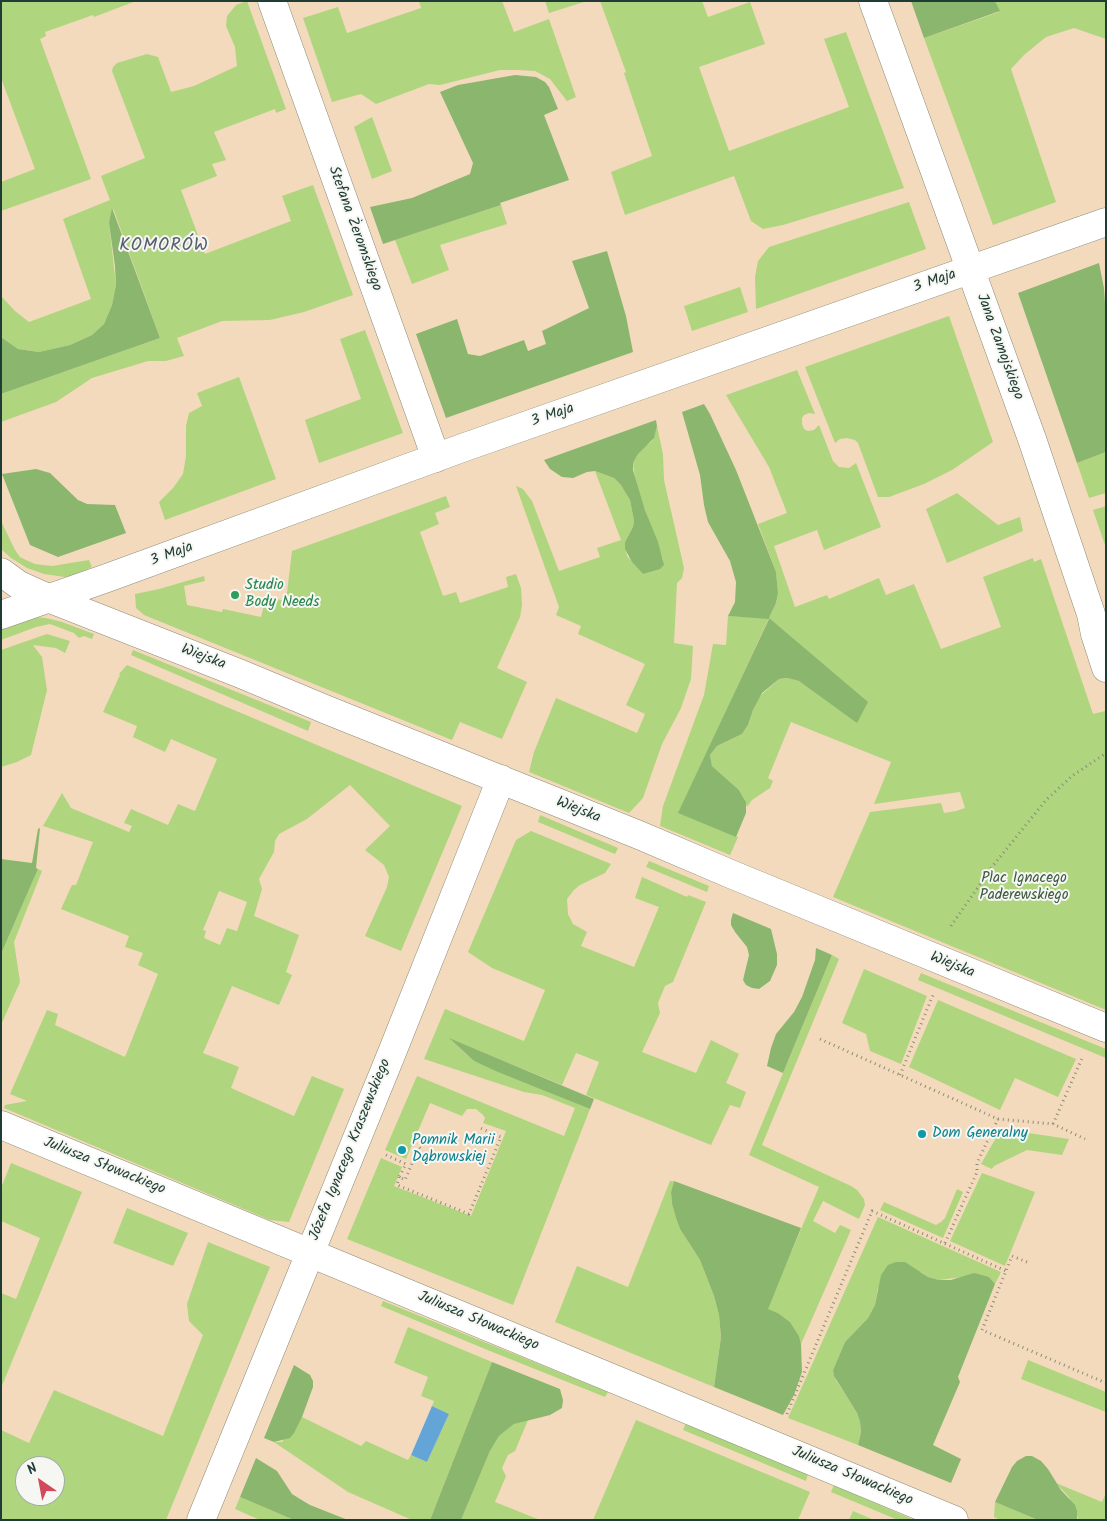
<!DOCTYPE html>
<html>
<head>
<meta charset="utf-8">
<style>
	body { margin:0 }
	#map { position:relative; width:1107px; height:1521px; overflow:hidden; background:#f4dabc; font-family:Kalam,sans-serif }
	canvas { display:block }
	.frame { position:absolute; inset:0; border:2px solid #1f3d34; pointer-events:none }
	.north { position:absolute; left:15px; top:1456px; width:50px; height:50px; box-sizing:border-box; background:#f6f6f2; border:1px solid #a0aca6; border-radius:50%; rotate:327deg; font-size:14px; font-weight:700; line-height:20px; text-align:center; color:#1f3d34 }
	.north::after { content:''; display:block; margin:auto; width:18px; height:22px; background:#d1495b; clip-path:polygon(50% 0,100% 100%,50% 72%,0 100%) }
</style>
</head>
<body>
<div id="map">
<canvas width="1107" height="1521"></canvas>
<div class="frame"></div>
<div class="north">N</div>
</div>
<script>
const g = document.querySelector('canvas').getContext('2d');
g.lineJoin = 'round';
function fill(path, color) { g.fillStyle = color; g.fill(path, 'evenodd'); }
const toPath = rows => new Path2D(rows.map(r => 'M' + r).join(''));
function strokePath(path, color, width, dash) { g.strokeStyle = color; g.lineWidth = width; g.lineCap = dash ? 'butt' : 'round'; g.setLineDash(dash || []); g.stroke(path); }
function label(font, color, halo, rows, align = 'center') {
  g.font = font + ' Kalam,sans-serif'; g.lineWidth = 4; g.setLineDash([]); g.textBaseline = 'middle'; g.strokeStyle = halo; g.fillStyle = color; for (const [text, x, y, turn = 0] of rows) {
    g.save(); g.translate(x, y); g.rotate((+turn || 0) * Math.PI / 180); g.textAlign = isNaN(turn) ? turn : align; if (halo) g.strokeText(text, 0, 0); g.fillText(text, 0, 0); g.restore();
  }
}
fill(toPath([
	[1,1,136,1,94,17,93,15,45,32,46,36,40,39,91,179,1,211,1,182,35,169,1,78],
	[247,1,286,109,276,113,275,109,214,132,226,160,212,164,217,176,181,190,205,254,291,221,282,196,313,185,353,295,304,312,270,320,222,321,177,338,184,356,166,361,148,361,92,378,56,402,1,422,1,394,160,338,113,208,109,223,116,285,112,305,104,324,92,335,70,345,39,352,18,349,1,337,1,296,15,311,29,322,91,299,63,219,110,200,101,176,145,158,112,71,113,67,117,63,147,54,158,57,171,92,194,86,237,66,235,47,226,26,227,16,236,5],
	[419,1,502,1,514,32,549,19,576,97,567,101,550,79,535,71,518,70,500,70,440,85,429,84,376,104,361,94,332,102,303,18,338,7,347,33,421,8],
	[545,1,587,1,549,13],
	[600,1,702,1,708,17,750,2,765,44,699,67,729,151,849,107,824,39,846,32,904,188,783,225,763,229,751,221,734,176,625,215,611,172,652,156,624,73,626,72],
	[995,1,1106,1,1106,39,1074,28,1046,37,1024,55,1011,69,1056,202,993,225,924,38,999,12],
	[372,117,392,171,372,179,354,127],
	[909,202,926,249,756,309,755,277,758,261,769,247],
	[501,205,507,224,440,245,449,270,412,284,395,240],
	[740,287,748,312,692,331,684,306],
	[949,316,993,442,952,470,924,484,889,497,878,497,858,443,855,440,847,438,840,439,835,443,805,367],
	[365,330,403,433,319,463,305,420,361,399,340,339],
	[797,370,815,414,809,413,804,415,802,418,802,424,804,429,808,431,814,430,819,425,833,461,839,467,849,468,856,463,881,527,824,550,817,530,774,546,795,607,827,595,829,599,879,578,886,595,914,584,941,649,1001,627,983,577,1033,558,1034,562,1041,559,1093,714,1105,711,1106,714,1106,1010,833,897,870,812,941,803,944,813,956,811,965,808,960,792,874,804,891,762,791,722,768,778,773,781,770,788,752,800,747,807,744,798,739,790,712,766,710,755,717,746,742,734,748,725,753,710,759,697,779,679,787,678,799,681,810,687,769,618,679,813,738,837,730,855,660,826,663,806,704,695,713,644,726,645,728,616,769,618,776,603,778,593,776,572,758,524,787,513,769,467,726,395],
	[239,377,276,479,165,520,159,502,173,488,183,474,186,456,186,426,189,413,202,406,197,393],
	[657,426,663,454,664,480,684,568,682,578,677,583,674,643,693,646,691,679,681,708,662,744,643,798,629,813,529,772,534,752,556,698,637,733,645,714,626,705,645,664,578,634,581,626,556,615,559,607,516,486,523,489,532,501,559,571,600,557,597,548,621,540,595,471,614,478,621,485,626,492,630,500,634,521,633,527,625,542,627,556,643,574,663,560,643,504,635,477,633,463,640,450,652,441],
	[1106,452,1106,493,1089,498,1077,463],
	[957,493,998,525,1020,517,1023,531,947,563,926,509],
	[446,496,450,507,435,513,439,524,420,532,443,596,456,592,460,603,508,587,506,577,516,574,521,588,522,605,520,617,497,668,527,682,502,739,460,722,452,740,144,615,136,608,135,594,159,589,204,576,205,581,184,586,187,605,222,612,223,609,261,617,266,597,286,601,292,551],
	[1106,506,1106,544,1105,545,1093,510],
	[1,521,15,550,20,557,28,561,35,564,52,566,89,560,92,567,73,576,65,577,44,574,27,568,11,558,1,549],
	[35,617,46,618,62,622,94,634,92,639,84,636,79,638,74,633,50,624,36,627,1,640,1,629],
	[47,634,70,641,65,653,56,648,33,645,42,657,47,690,31,755,17,762,1,767,1,650],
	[133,650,311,722,308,731,131,655],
	[127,665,462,806,401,951,365,936,387,887,389,877,384,865,365,850,390,826,350,785,307,819,279,834,275,841,274,852,259,879,262,889,254,916,299,935,286,972,292,975,279,1005,232,986,203,1053,239,1067,231,1088,294,1116,312,1076,344,1089,289,1222,270,1220,4,1108,5,1105,27,1101,10,1094,47,1010,58,1014,55,1025,125,1057,158,974,138,965,143,953,125,947,129,936,61,909,72,885,76,885,93,842,43,826,62,793,71,808,129,832,132,826,124,823,131,809,168,825,178,804,195,811,217,759,171,739,165,752,133,737,137,726,103,712,120,675,119,674],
	[219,891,247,902,237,931,227,928,220,945,204,938,206,931,203,930],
	[540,815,618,848,615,854,538,822],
	[531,831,611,864,605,873,580,885,574,890,567,899,568,914,573,924,587,932,581,946,634,967,659,907,635,898,642,877,687,897,688,895,706,902,673,982,665,986,658,1003,660,1013,642,1052,696,1073,711,1040,739,1054,726,1083,746,1092,740,1108,730,1105,711,1145,586,1095,599,1062,576,1053,562,1085,450,1039,474,1061,590,1109,513,1305,347,1239,381,1158,402,1167,394,1186,471,1216,506,1131,483,1123,485,1118,483,1115,476,1109,467,1109,462,1116,430,1103,406,1159,385,1150,417,1076,564,1136,575,1108,542,1095,524,1092,424,1059,445,1009,524,1041,545,990,492,968,468,952,516,840],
	[649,861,709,886,707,892,646,867],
	[38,869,42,871,14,942,20,982,1,1025,1,954],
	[832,955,839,959,762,1145,851,1186,857,1190,864,1199,865,1205,859,1219,823,1201,813,1221,835,1233,840,1225,851,1230,801,1344,799,1336,790,1322,778,1313,767,1309,819,1187,749,1155],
	[864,969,927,996,901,1064,870,1051,866,1034,842,1023],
	[921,973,1106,1049,1106,1058,918,980],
	[938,1000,1076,1059,1058,1097,1015,1078,1000,1110,909,1067],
	[1001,1129,1069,1139,1062,1155,1027,1150,994,1166,992,1169,981,1164],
	[11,1163,82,1192,1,1388,1,1293,16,1299,40,1238,1,1221,1,1188],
	[982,1173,1035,1192,1005,1266,950,1241],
	[670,1181,674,1181,671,1192,672,1204,676,1218,680,1229,700,1260,714,1296,719,1315,721,1337,714,1387,555,1322,577,1266,628,1287],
	[957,1189,963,1192,943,1238,880,1210,884,1202,936,1225,941,1222,945,1218],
	[127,1208,188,1233,173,1266,113,1243],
	[878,1217,1001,1272,995,1284,989,1277,963,1277,939,1280,928,1277,921,1272,878,1288,875,1305,868,1318,845,1342,833,1370,836,1380,857,1413,860,1422,861,1432,858,1445,788,1418],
	[208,1242,270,1267,166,1520,1,1520,1,1430,29,1443,54,1390,163,1436,203,1335,189,1321,187,1304],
	[25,1466,55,1466,55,1496,25,1496],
	[383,1301,608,1392,605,1397,490,1351,381,1306],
	[408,1327,492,1362,430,1520,412,1520,348,1492,274,1442,282,1442,302,1417,361,1446,366,1441,408,1460,411,1455,427,1462,449,1414,432,1406,434,1401,421,1396,428,1377,394,1363],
	[1028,1360,1106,1392,1106,1412,1021,1379],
	[528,1420,515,1451,508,1455,502,1468,506,1476,495,1502,540,1520,461,1520,490,1451,499,1436,514,1424],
	[636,1420,810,1492,798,1520,593,1520],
	[686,1423,808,1474,806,1481,683,1430],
	[1056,1483,1102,1502,1106,1493,1106,1520,1077,1520,1078,1518,1069,1497],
	[834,1485,914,1520,898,1520,831,1492],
	[240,1497,294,1520,260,1520,235,1509],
	[995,1502,1038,1520,1000,1520,994,1517],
	[853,1511,874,1520,849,1520]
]), '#afd57f');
fill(toPath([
	[911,1,995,1,1000,11,924,38],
	[515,75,536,77,545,82,549,87,558,109,544,115,569,180,500,203,501,205,383,244,370,207,412,198,470,174,473,163,440,92,458,85],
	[112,208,160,338,1,394,1,337,18,349,39,352,70,345,92,335,104,324,112,305,116,285,115,266,109,223],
	[607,251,626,316,633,352,446,418,416,334,457,319,468,354,480,356,524,340,528,351,546,344,542,331,589,308,572,261],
	[1099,263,1104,288,1106,317,1106,452,1077,463,1018,293],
	[704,404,710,414,736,470,776,572,778,593,776,603,769,618,868,702,857,723,799,681,787,678,779,679,762,693,753,710,748,725,742,734,717,746,710,755,712,766,739,790,746,802,746,813,736,837,678,813,769,619,728,616,735,602,736,582,730,561,708,522,704,505,700,475,682,412],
	[656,420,657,426,654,438,638,454,633,463,633,470,645,510,658,542,664,565,660,569,643,574,632,562,625,549,625,542,633,527,634,521,630,500,621,485,614,478,595,471,587,472,573,478,562,477,550,469,544,460],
	[36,469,50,473,78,500,87,504,115,505,126,533,58,557,30,545,2,474],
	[40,828,36,868,38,869,1,954,1,859,32,863,38,829],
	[733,913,771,929,777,954,777,965,770,981,759,989,752,988,746,985,743,980,749,955,747,947,735,932,731,925,731,920],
	[816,948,832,955,783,1073,767,1066,771,1048,776,1034,794,1012,802,997,815,960],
	[449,1038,594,1099,590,1109,498,1072,474,1061],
	[674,1181,801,1228,768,1309,778,1313,790,1322,799,1336,801,1344,802,1372,794,1395,783,1415,714,1387,721,1337,719,1315,714,1296,700,1260,680,1229,676,1218,672,1204,671,1192],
	[896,1262,905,1262,928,1277,939,1280,951,1280,974,1273,989,1277,995,1284,958,1377,960,1382,933,1445,961,1459,951,1483,858,1445,861,1432,860,1422,857,1413,834,1376,833,1370,845,1342,868,1318,875,1305,881,1275,888,1265],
	[492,1362,560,1389,563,1400,562,1408,550,1415,514,1424,499,1436,490,1451,461,1520,430,1520],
	[294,1365,310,1375,313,1381,313,1387,302,1417,294,1433,290,1438,274,1442,264,1438],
	[1026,1456,1032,1456,1041,1461,1048,1469,1061,1490,1075,1505,1077,1511,1077,1520,1038,1520,995,1502,1012,1467,1017,1461],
	[256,1458,277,1471,292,1494,300,1499,310,1505,348,1520,294,1520,240,1497]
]), '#8bb66e');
fill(toPath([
	[432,1406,449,1414,427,1462,411,1455]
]), '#64a5d8');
const street = toPath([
	[272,1,436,458],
	[873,1,1032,439,1091,614,1095,634,1106,668],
	[1,572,19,585,48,598,241,674,327,710,639,835,733,875,1106,1028],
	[1,615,107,578,465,447,1106,222],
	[1,1125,954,1520],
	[201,1520,391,1055,501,779]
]);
strokePath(street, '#8a8c78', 29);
strokePath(toPath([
	[951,926,992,867,1046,800,1072,776,1106,753],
	[820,1039,998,1119,1053,1124,1085,1139],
	[900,1075,933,995],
	[1053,1124,1083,1056],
	[386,1155,406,1164,399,1177,405,1180,419,1147,421,1149],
	[399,1177,397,1185,469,1214,501,1137,478,1127],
	[945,1243,977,1172,977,1163,998,1119],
	[1027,1262,1012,1256,982,1330,1106,1383],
	[787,1414,872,1211,1006,1271]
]), '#8a8c78', 3, [1, 4]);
strokePath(street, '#fff', 28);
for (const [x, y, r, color] of [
	[235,595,5,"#2e9e5b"],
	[922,1134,5,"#0f9aa8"],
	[402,1150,5,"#0f9aa8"]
]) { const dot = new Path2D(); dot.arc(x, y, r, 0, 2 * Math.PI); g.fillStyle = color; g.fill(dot); strokePath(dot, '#f6f6f2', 2); }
label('15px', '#1f3d34', '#f6f6f2', [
	["Stefana Żeromskiego",354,229,70],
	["3 Maja",935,282,-19],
	["Jana Zamojskiego",999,347,70],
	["3 Maja",553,416,-19],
	["3 Maja",172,555,-20],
	["Wiejska",203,658,21],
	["Wiejska",578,811,22],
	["Wiejska",952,966,22],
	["Józefa Ignacego Kraszewskiego",351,1150,-68],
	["Juliusza Słowackiego",104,1167,22],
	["Juliusza Słowackiego",478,1322,23],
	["Juliusza Słowackiego",852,1477,23]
]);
label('15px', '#27864d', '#f6f6f2', [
	["Studio",245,586],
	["Body Needs",245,603]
], 'left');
label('15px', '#3c5b43', '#f6f6f2', [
	["Plac Ignacego",1024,879],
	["Paderewskiego",1024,896]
]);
label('15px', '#0d838f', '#f6f6f2', [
	["Dom Generalny",932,1134],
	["Pomnik Marii",412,1141],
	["Dąbrowskiej",412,1158]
], 'left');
g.letterSpacing = '1px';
label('18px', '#575e6f', '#f6f6f2', [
	["KOMORÓW",164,247]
]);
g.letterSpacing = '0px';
</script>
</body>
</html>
